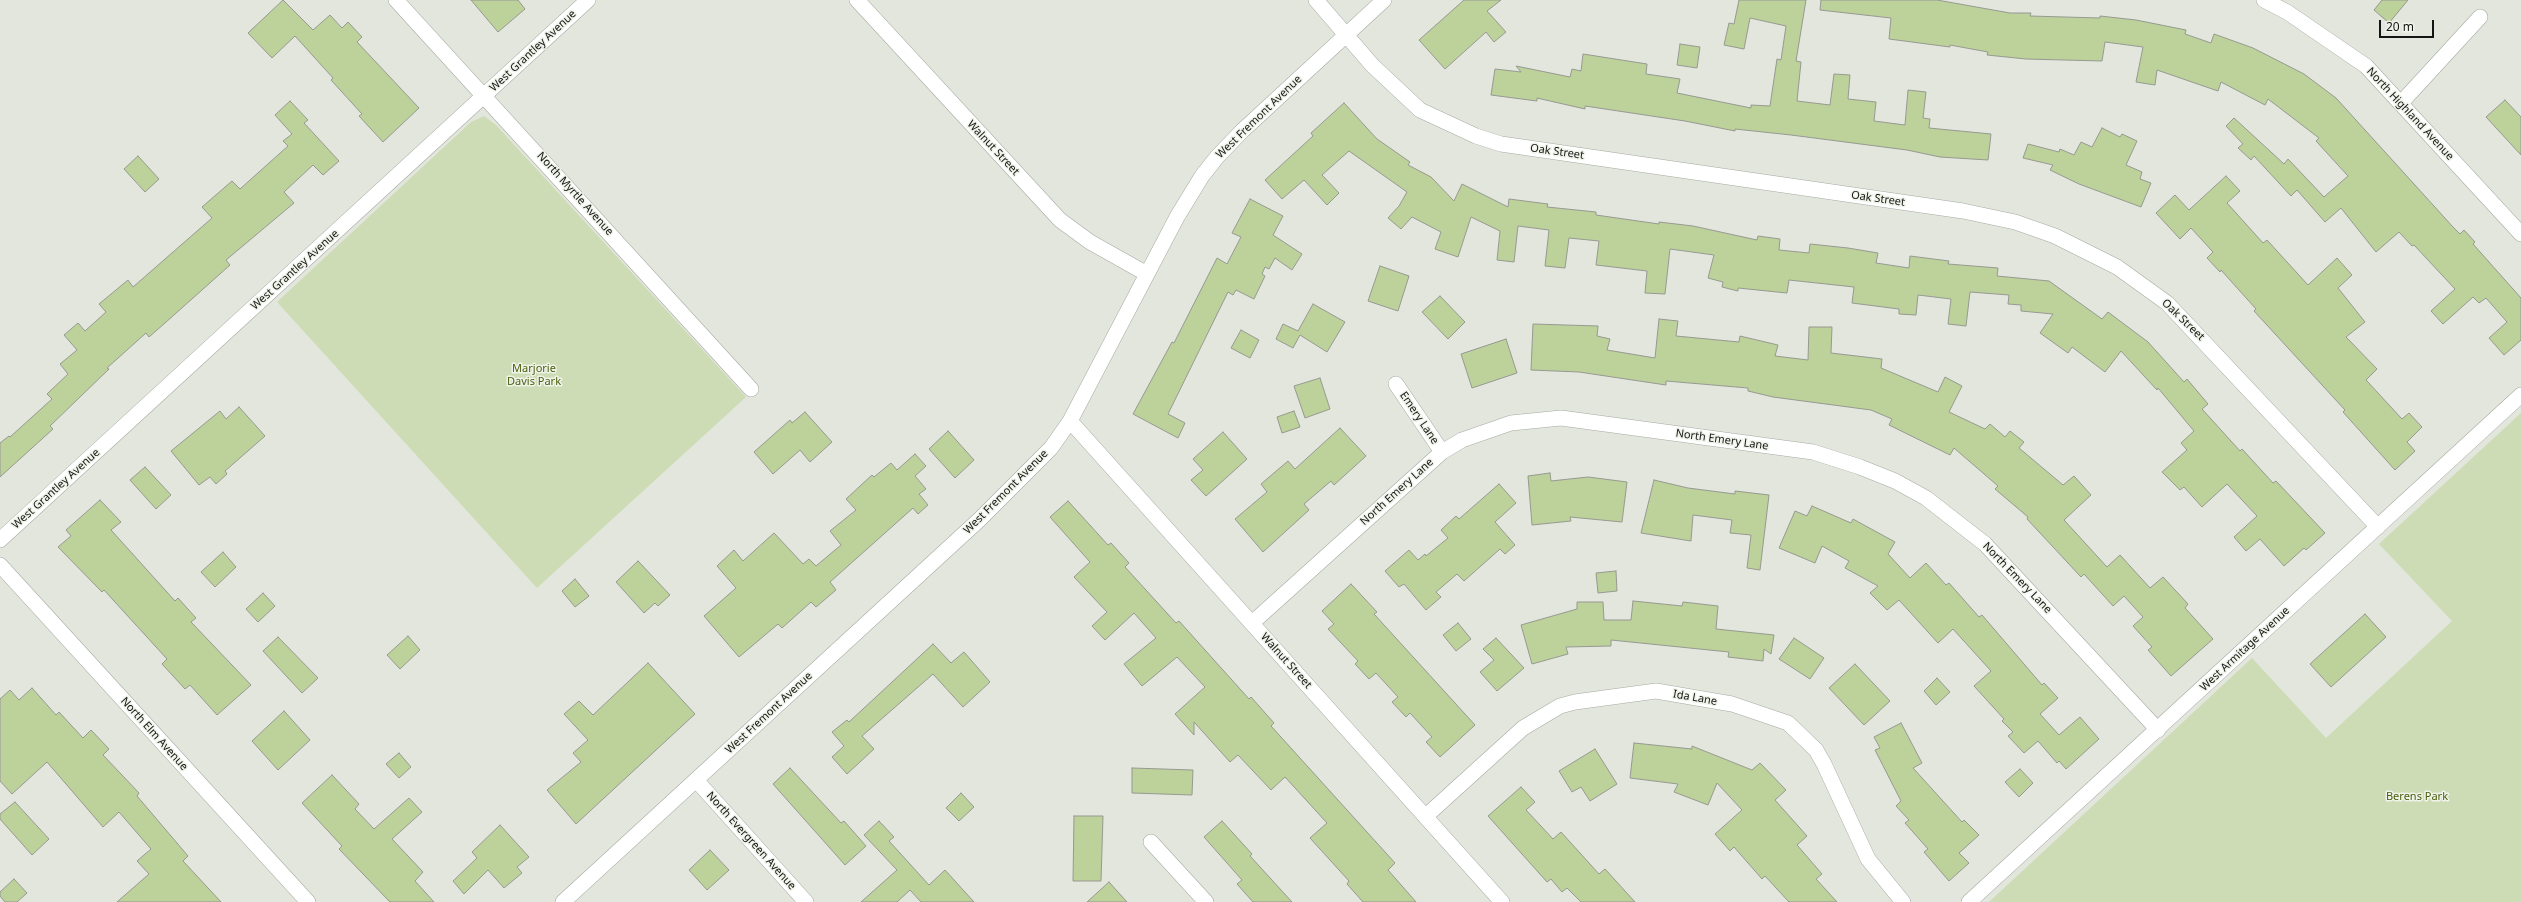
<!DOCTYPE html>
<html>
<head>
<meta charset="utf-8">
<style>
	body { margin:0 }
	#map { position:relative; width:2521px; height:902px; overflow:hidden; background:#e2e6dd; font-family:"Noto Sans",sans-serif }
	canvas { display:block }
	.scale { position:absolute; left:2379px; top:20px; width:55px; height:18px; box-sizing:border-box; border:2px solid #141512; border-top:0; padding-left:5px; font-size:12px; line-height:14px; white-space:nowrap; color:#141512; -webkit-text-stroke:3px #eff3ea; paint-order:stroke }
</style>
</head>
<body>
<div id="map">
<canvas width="2521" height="902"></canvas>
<div class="scale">20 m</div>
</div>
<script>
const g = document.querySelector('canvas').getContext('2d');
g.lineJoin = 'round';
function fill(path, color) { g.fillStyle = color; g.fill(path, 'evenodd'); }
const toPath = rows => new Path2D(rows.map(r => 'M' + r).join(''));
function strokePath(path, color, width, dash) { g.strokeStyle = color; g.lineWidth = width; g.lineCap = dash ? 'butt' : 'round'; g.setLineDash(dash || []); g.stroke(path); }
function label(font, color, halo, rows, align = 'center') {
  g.font = font + ' "Noto Sans",sans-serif'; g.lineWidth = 3; g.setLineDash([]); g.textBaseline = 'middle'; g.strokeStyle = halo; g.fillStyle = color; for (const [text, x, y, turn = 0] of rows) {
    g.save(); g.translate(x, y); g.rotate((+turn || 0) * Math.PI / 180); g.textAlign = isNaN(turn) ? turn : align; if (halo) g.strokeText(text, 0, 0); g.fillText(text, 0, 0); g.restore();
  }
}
fill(toPath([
	[484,116,496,125,746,397,537,588,277,302,471,122],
	[2521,413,2521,902,1989,902,2252,658,2326,738,2452,621,2379,544]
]), '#cddcb5');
const building = toPath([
	[283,0,313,30,330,15,342,28,348,22,362,37,357,42,419,108,383,142,359,116,362,114,331,80,333,78,295,36,272,58,248,33,283,0],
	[471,0,518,0,525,9,498,32,471,0],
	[1464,0,1501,0,1487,11,1506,32,1494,42,1486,32,1445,69,1419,40,1464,0],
	[1739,0,1806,0,1796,61,1801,62,1797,101,1830,105,1834,74,1850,75,1848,99,1876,102,1874,121,1905,125,1908,90,1926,92,1923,118,1930,119,1929,128,1991,134,1988,160,1940,157,1907,150,1791,135,1735,129,1735,131,1685,121,1585,106,1585,109,1537,98,1537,101,1491,95,1495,69,1521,72,1516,66,1570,77,1572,69,1581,71,1583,54,1647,64,1646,74,1680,79,1677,93,1751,108,1751,105,1770,106,1777,59,1781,60,1786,26,1750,18,1744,49,1724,45,1729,23,1734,24,1739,0],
	[1821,0,1937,0,2010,13,2031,13,2030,16,2100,18,2100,16,2136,20,2186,30,2185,34,2211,43,2214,34,2253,48,2304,74,2336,98,2453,227,2460,234,2464,230,2475,242,2473,244,2521,298,2521,340,2504,355,2489,338,2507,322,2486,298,2479,303,2473,297,2443,324,2431,311,2455,289,2414,245,2412,246,2399,232,2376,252,2341,208,2325,222,2297,190,2291,196,2254,156,2251,160,2238,148,2243,144,2226,126,2234,118,2284,164,2288,159,2324,197,2348,176,2316,141,2319,138,2268,99,2265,105,2221,82,2218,91,2157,70,2155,85,2136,82,2143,47,2105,42,2102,61,2026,59,1987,55,1988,52,1950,45,1950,47,1889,39,1891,18,1820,10,1821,0],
	[2382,0,2408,0,2389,23,2374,10,2382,0],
	[1680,44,1700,47,1697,68,1677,65,1680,44],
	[2505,100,2521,117,2521,155,2486,117,2505,100],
	[290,101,308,120,304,123,339,161,323,175,313,165,284,192,294,203,226,260,230,265,165,323,149,337,146,333,107,368,109,369,50,426,53,429,0,477,0,443,9,436,10,437,52,399,47,394,68,374,60,364,77,350,64,335,78,323,85,331,106,312,99,304,128,280,133,287,212,218,202,207,232,181,240,189,288,146,283,141,292,134,275,115,290,101],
	[1344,103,1377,139,1410,162,1408,165,1431,177,1454,201,1462,184,1508,207,1509,199,1548,204,1547,207,1596,212,1596,215,1659,224,1659,222,1693,226,1757,240,1758,236,1780,239,1779,250,1809,253,1810,244,1848,248,1878,253,1876,263,1909,268,1910,256,1949,261,1948,264,1998,268,1997,276,2049,281,2102,319,2108,312,2148,342,2184,382,2187,379,2208,404,2202,409,2240,451,2242,449,2273,483,2276,481,2325,533,2306,550,2304,548,2284,566,2260,539,2246,551,2234,537,2257,516,2227,484,2202,507,2184,487,2180,490,2162,472,2187,450,2181,443,2194,431,2158,388,2157,390,2121,351,2105,372,2072,347,2068,353,2040,333,2053,314,2021,311,2021,305,2008,304,2009,295,1970,292,1966,326,1948,324,1951,299,1918,295,1916,315,1899,314,1899,309,1852,303,1854,287,1789,280,1787,293,1738,288,1738,291,1722,287,1723,282,1708,278,1714,255,1670,249,1665,294,1645,293,1647,271,1596,265,1599,241,1569,238,1565,268,1545,266,1549,230,1518,226,1514,262,1497,260,1500,231,1471,217,1458,257,1435,249,1441,232,1412,217,1401,229,1388,218,1399,206,1407,192,1349,151,1322,175,1339,193,1327,205,1304,180,1282,199,1265,180,1313,136,1311,133,1344,103],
	[2102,128,2120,137,2122,134,2137,141,2126,165,2142,172,2140,179,2151,183,2141,207,2079,184,2050,170,2053,165,2023,158,2028,144,2059,152,2060,149,2074,155,2081,142,2092,147,2102,128],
	[138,156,159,179,145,192,124,169,138,156],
	[2226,176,2240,191,2227,203,2263,243,2267,240,2308,285,2337,258,2352,275,2338,288,2365,322,2346,337,2377,369,2366,380,2402,419,2409,413,2422,427,2407,442,2415,451,2395,470,2343,412,2345,410,2254,311,2256,309,2221,270,2220,272,2207,258,2213,252,2191,228,2180,239,2156,213,2175,195,2189,210,2226,176],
	[1250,199,1283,216,1273,235,1302,254,1292,270,1275,258,1269,269,1265,267,1262,274,1265,276,1254,299,1236,290,1233,295,1228,292,1168,414,1185,423,1178,438,1133,414,1172,342,1174,343,1217,258,1227,264,1241,237,1232,233,1250,199],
	[1380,266,1409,276,1398,311,1368,301,1380,266],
	[1440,296,1465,322,1448,339,1422,312,1440,296],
	[1313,304,1345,322,1327,352,1300,335,1293,348,1276,339,1283,324,1298,331,1313,304],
	[1659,319,1678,321,1676,336,1739,342,1740,336,1778,345,1775,356,1808,360,1809,327,1832,327,1831,353,1882,359,1881,368,1938,392,1945,377,1962,386,1949,412,1985,429,1990,424,2005,437,2010,431,2024,442,2019,448,2063,485,2074,476,2091,495,2064,520,2107,567,2120,555,2150,588,2163,577,2188,604,2185,608,2213,639,2171,676,2148,650,2152,647,2133,626,2143,617,2124,596,2113,606,2084,574,2081,577,2027,519,2028,517,1995,489,1998,486,1954,448,1950,455,1889,425,1892,419,1871,410,1773,397,1748,391,1748,388,1666,381,1666,385,1579,372,1531,370,1533,324,1598,326,1597,336,1610,339,1607,350,1655,358,1659,319],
	[1241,330,1259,340,1250,358,1231,348,1241,330],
	[1506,339,1517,373,1472,388,1461,354,1506,339],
	[1320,378,1330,409,1305,418,1294,386,1320,378],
	[239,407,265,436,225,471,227,474,216,484,210,477,199,485,171,451,220,411,226,419,239,407],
	[1294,411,1300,427,1282,433,1277,417,1294,411],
	[805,412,832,442,810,462,800,450,773,474,754,452,790,420,792,423,805,412],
	[1340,428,1366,456,1334,485,1331,481,1304,504,1309,510,1263,552,1235,519,1267,492,1261,484,1288,461,1295,469,1340,428],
	[948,431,974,460,955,478,929,449,948,431],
	[1223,432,1247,459,1206,496,1191,480,1203,470,1193,459,1223,432],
	[915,454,926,466,915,476,926,489,919,494,928,505,918,514,913,508,830,582,836,590,816,607,811,602,782,628,778,624,739,657,704,616,736,588,717,566,734,550,743,561,774,533,803,564,809,559,816,566,841,545,830,531,856,510,846,499,872,475,874,477,891,463,897,470,915,454],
	[145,467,171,495,156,509,130,480,145,467],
	[1550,473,1551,481,1588,477,1627,482,1622,522,1570,517,1571,521,1532,525,1528,476,1550,473],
	[1654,480,1688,488,1735,494,1735,491,1769,495,1760,570,1747,568,1751,535,1730,533,1732,520,1693,515,1691,541,1641,533,1654,480],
	[1499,484,1516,503,1495,522,1515,545,1505,554,1500,549,1464,581,1457,574,1436,592,1441,597,1426,610,1404,584,1399,587,1385,571,1409,550,1418,560,1425,554,1426,556,1448,538,1441,530,1456,516,1459,519,1499,484],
	[100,500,121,522,111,530,175,601,178,598,196,618,191,622,251,685,217,715,190,685,185,689,162,664,167,659,104,590,102,592,58,547,71,536,66,530,100,500],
	[1068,501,1108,545,1111,543,1129,563,1125,567,1176,623,1179,621,1249,699,1251,697,1274,723,1271,726,1395,863,1388,870,1416,902,1363,902,1347,884,1349,881,1310,838,1327,823,1285,777,1271,790,1238,755,1230,762,1194,722,1194,735,1175,714,1205,687,1177,657,1142,686,1124,664,1156,638,1134,613,1105,640,1092,626,1107,612,1074,577,1090,562,1050,517,1068,501],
	[1812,506,1851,523,1853,519,1895,542,1888,554,1910,578,1926,563,1946,585,1949,583,1979,617,1982,615,2042,685,2044,683,2058,698,2040,714,2059,735,2080,717,2099,739,2066,769,2059,761,2057,763,2038,741,2024,753,2008,736,2013,732,2002,721,2004,719,1974,686,1991,671,1953,629,1938,643,1899,600,1887,610,1870,593,1878,586,1845,568,1849,561,1822,546,1815,563,1779,548,1795,511,1807,516,1812,506],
	[223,552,236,567,215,587,201,572,223,552],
	[638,561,670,595,658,606,655,603,644,613,616,582,638,561],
	[1616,571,1617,591,1598,593,1596,573,1616,571],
	[575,579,589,596,575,607,562,591,575,579],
	[1351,584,1377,612,1374,614,1475,725,1440,757,1426,742,1432,737,1410,713,1406,717,1392,702,1398,697,1376,673,1369,679,1355,664,1358,661,1328,629,1334,624,1322,611,1351,584],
	[263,593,275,606,258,622,246,609,263,593],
	[1633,601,1682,606,1683,602,1718,606,1716,629,1774,635,1771,654,1764,649,1763,661,1728,657,1729,652,1611,640,1611,646,1566,647,1568,654,1532,664,1521,625,1577,609,1577,602,1603,602,1604,620,1631,620,1633,601],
	[2365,614,2386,637,2331,687,2310,664,2365,614],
	[1458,623,1471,639,1456,651,1443,635,1458,623],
	[408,636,420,650,400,669,387,655,408,636],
	[278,637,318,678,302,693,263,651,278,637],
	[1496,638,1524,668,1497,691,1480,672,1494,660,1483,649,1496,638],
	[1794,638,1824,658,1810,679,1779,659,1794,638],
	[933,644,951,663,964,652,990,682,963,707,933,674,862,736,874,749,847,774,832,757,844,746,832,732,847,720,849,722,933,644],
	[648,663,695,714,576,824,547,790,581,762,573,753,588,740,564,714,579,701,593,715,648,663],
	[1855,664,1890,701,1864,725,1829,688,1855,664],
	[1937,678,1950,692,1936,705,1924,691,1937,678],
	[32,688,56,715,59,712,83,738,91,730,109,749,103,755,139,793,137,796,188,856,183,861,221,902,117,902,149,874,137,861,151,849,119,812,103,827,47,762,12,794,0,781,0,699,10,690,19,700,32,688],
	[284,711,310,740,278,770,252,741,284,711],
	[1901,723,1922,763,1913,768,1962,822,1964,820,1979,835,1959,853,1969,863,1949,881,1924,852,1928,849,1905,823,1909,820,1896,806,1901,801,1875,750,1880,748,1874,737,1901,723],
	[1634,743,1692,749,1692,746,1752,770,1760,763,1786,790,1775,800,1807,836,1797,845,1822,874,1816,879,1837,902,1789,902,1765,876,1762,879,1734,847,1730,851,1715,834,1742,810,1717,783,1708,805,1674,792,1678,784,1630,778,1634,743],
	[1595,749,1617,784,1590,801,1581,787,1572,792,1559,771,1595,749],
	[399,753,411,767,399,778,386,764,399,753],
	[790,768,841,823,844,821,866,846,845,865,773,784,790,768],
	[1132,768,1193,770,1192,795,1132,793,1132,768],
	[2020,769,2033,783,2019,797,2005,782,2020,769],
	[332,775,359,804,355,809,374,829,409,798,422,812,392,839,423,872,415,881,434,902,390,902,339,849,342,846,302,803,332,775],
	[1521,787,1535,802,1526,810,1553,839,1561,832,1599,874,1605,869,1635,902,1581,902,1567,888,1562,892,1551,879,1547,882,1488,816,1521,787],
	[961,793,974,807,959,821,946,808,961,793],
	[15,802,49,839,32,855,0,819,0,814,15,802],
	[1074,816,1103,816,1101,881,1073,881,1074,816],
	[879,821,894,837,889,841,929,885,945,870,974,902,921,902,910,890,897,902,861,902,897,870,864,835,879,821],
	[1222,821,1252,854,1250,856,1292,902,1253,902,1237,884,1242,880,1204,837,1222,821],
	[500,825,529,857,517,867,522,873,504,888,488,870,464,894,453,881,477,858,472,852,500,825],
	[710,850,729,870,707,890,689,870,710,850],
	[14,879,27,893,17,902,5,902,0,896,0,892,14,879],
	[1109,882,1127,902,1087,902,1109,882]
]);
fill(building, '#bdd19a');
strokePath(building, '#969991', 1);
const street = toPath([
	[396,0,751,389],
	[857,0,1060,220,1090,242,1147,274],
	[1316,0,1372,65,1420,110,1476,136,1501,144,1963,211,2015,222,2055,236,2117,267,2167,303,2378,527],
	[2264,0,2287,12,2366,66,2521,234],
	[2401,103,2480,17],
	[1396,384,1442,452],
	[1070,421,1502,902],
	[0,540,588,0],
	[0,565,308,902],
	[1252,623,1442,452,1462,440,1511,423,1561,418,1813,452,1860,467,1895,481,1926,498,1985,544,2158,730],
	[696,780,806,902],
	[1426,816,1523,728,1560,706,1575,702,1656,691,1732,704,1788,723,1816,750,1824,764,1868,859,1903,902],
	[1151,842,1206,902],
	[563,902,979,520,1051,448,1070,421,1177,217,1202,176,1217,157,1242,131,1384,0],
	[1969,902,2521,395]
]);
strokePath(street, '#a6aaa1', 16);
strokePath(street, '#fff', 15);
label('11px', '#141512', '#eff3ea', [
	["West Grantley Avenue",533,51,-43],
	["North Highland Avenue",2410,114,47],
	["West Fremont Avenue",1259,117,-44],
	["Walnut Street",993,148,47],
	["Oak Street",1557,152,8],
	["North Myrtle Avenue",575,194,48],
	["Oak Street",1878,199,8],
	["West Grantley Avenue",295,270,-42],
	["Oak Street",2183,320,44],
	["Emery Lane",1419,418,56],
	["North Emery Lane",1722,440,8],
	["West Grantley Avenue",56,489,-42],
	["West Fremont Avenue",1006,492,-45],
	["North Emery Lane",1397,492,-42],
	["North Emery Lane",2017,578,46],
	["West Armitage Avenue",2245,649,-43],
	["Walnut Street",1286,661,48],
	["Ida Lane",1695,698,10],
	["West Fremont Avenue",769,713,-43],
	["North Elm Avenue",154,734,48],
	["North Evergreen Avenue",751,841,48]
]);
label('11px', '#4a600e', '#eff3ea', [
	["Marjorie",534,369],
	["Davis Park",534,382],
	["Berens Park",2417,797]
]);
</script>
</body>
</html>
